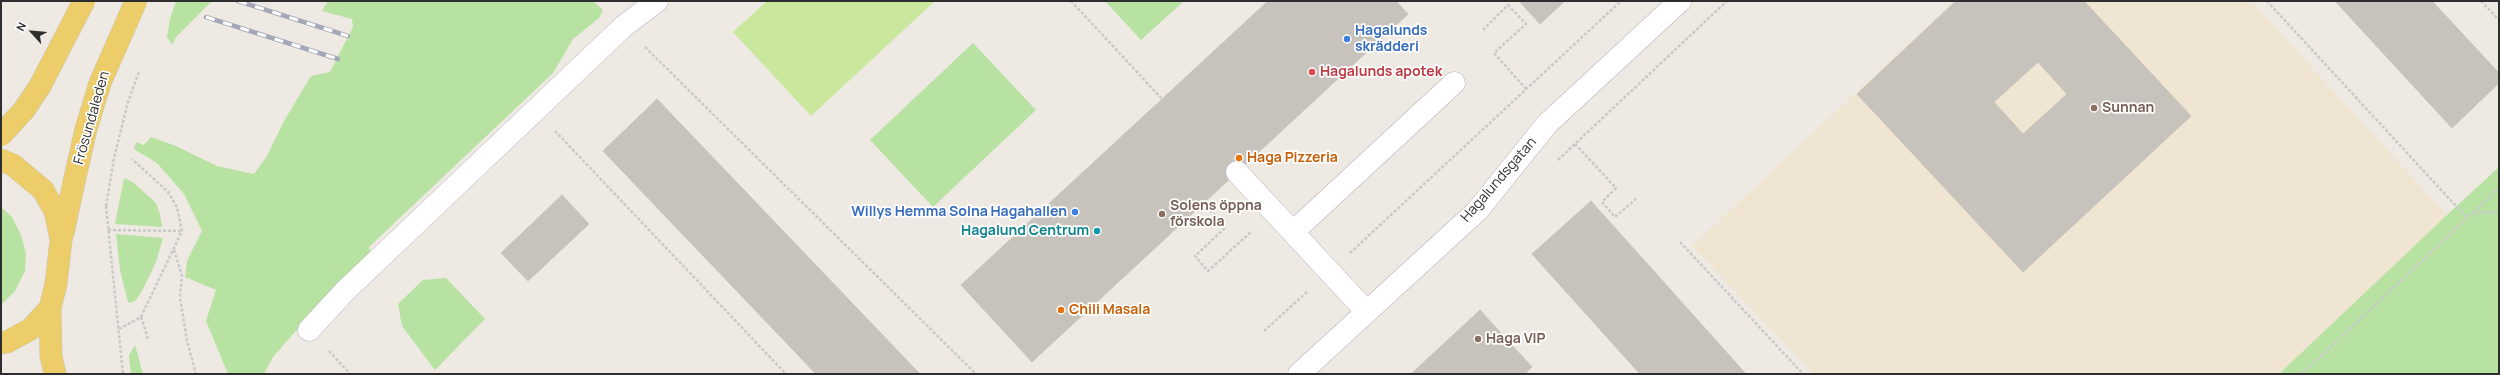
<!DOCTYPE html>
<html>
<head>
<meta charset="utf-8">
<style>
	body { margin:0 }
	#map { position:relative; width:2500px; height:375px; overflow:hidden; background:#eee9e2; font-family:Manrope,sans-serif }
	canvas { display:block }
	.frame { position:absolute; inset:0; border:2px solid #2e2e2e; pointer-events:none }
	.north { position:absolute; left:12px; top:12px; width:40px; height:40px; -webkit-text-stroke:3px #fff; paint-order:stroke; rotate:297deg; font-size:11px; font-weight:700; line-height:16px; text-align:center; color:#2e2e2e }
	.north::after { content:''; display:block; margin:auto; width:14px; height:18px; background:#2e2e2e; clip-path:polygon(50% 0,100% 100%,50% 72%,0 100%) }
</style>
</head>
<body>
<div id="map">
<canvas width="2500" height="375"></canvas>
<div class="frame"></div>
<div class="north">N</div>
</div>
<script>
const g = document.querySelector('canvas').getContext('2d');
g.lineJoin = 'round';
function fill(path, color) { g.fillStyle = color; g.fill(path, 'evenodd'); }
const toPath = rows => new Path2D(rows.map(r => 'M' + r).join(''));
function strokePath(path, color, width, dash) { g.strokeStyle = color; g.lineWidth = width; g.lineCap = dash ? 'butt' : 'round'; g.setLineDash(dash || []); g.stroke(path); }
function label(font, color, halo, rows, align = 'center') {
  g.font = font + ' Manrope,sans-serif'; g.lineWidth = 3.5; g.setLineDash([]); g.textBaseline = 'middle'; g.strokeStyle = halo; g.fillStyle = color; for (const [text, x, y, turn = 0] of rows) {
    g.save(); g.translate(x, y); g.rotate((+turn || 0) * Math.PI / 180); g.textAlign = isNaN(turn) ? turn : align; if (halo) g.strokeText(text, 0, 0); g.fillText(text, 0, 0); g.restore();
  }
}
fill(toPath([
	[1954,1,2251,1,2447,215,2279,374,1814,374,1692,246]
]), '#efe5d2');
fill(toPath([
	[176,1,212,1,176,37,172,45,167,37,170,19],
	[328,1,593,1,603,10,599,18,573,39,553,73,369,247,371,253,293,334,273,357,264,374,228,374,206,321,216,290,185,277,187,261,202,231,184,194,157,163,134,149,136,142,144,145,151,137,176,146,217,166,254,174,267,156,284,121,311,76,330,72,353,27,352,19,322,11],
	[1105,1,1184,1,1141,40],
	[973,43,1036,110,933,207,870,140],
	[2499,167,2499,374,2279,374,2447,215],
	[124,178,134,183,156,203,160,214,162,227,115,224],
	[1,207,12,217,21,235,26,254,25,271,15,291,1,305],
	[116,234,163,238,156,262,144,287,136,300,130,303,128,302,120,270],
	[446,278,485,319,435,370,402,326,398,304,423,280],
	[135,345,143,374,131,374,129,355]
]), '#b7e2a1');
fill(toPath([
	[767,1,935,1,811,116,733,32]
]), '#c9e89d');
const building = toPath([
	[1268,1,1396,1,1408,14,1032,362,961,285,1268,1],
	[1519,1,1565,1,1540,24,1519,1],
	[1956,1,2084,1,2191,116,2023,272,1857,94,1956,1],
	[2038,62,2067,94,2023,134,1994,102,2038,62],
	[2335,1,2432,1,2499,73,2499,83,2452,128,2335,1],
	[657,99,920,374,816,374,603,151,657,99],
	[562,195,589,224,528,281,501,253,562,195],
	[1591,201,1652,269,1746,374,1640,374,1532,254,1591,201],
	[1480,310,1532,367,1525,374,1411,374,1480,310]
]);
fill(building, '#c7c3bc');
strokePath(building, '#cac5bb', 1);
const minor = toPath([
	[1237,172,1366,311],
	[1293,232,1454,83],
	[309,330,345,291,624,26,657,1],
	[1299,374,1477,211,1547,124,1680,1]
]);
const major = toPath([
	[1,160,13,165,43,190,55,211,61,240,56,284,50,308,31,329,7,342,1,343],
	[63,233,74,182],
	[50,308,51,356,55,374]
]);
strokePath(minor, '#b2b3bd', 23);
strokePath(major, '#c9c9c9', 23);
strokePath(toPath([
	[1071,1,1162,99],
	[2267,1,2467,218],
	[2481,1,2499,20],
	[1483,30,1508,5,1526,24,1494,53,1526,89],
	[645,47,976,374],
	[555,131,786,374],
	[1575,144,1616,188,1602,202,1615,217,1637,198],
	[1558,160,1727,1],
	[106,206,123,374],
	[1210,210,1226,227,1195,256,1208,271,1251,232],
	[2474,212,2499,213],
	[108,230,182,231],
	[1680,242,1803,374],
	[174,250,182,276,180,297,187,341,196,374],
	[1350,253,1621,1],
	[141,317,148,339],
	[119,329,141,317,182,231,177,207,168,192,132,159],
	[1264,331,1308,291],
	[329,351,350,374],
	[2302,374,2499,188]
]), '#c9c9c9', 2.5, [3, 2]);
strokePath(minor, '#fff', 22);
strokePath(major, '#eccd69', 22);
const rail = toPath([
	[238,1,348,36],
	[206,17,338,59]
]);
strokePath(rail, '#a4a7b7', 4.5);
strokePath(rail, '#fff', 3, [9]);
const majorBridge = toPath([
	[1,135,24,110,40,86,84,1],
	[74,182,86,129,100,83,136,1]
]);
strokePath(majorBridge, '#c9c9c9', 23, []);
strokePath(toPath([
	[106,206,114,158,128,102,139,72]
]), '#c9c9c9', 2.5, [3, 2]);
strokePath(majorBridge, '#eccd69', 22);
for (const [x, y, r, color] of [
	[1347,39,4,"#3f7fe0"],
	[1312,72,4,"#e0444e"],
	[2094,108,4,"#8d6e63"],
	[1239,158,4,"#e8710a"],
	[1075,212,4,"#3f7fe0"],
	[1162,214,4,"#8d6e63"],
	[1097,231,4,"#0f9aa8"],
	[1061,310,4,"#e8710a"],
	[1478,339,4,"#8d6e63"]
]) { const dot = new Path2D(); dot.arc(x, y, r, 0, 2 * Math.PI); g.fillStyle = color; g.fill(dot); strokePath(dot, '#fff', 1.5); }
label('bold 14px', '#366cbe', '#fff', [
	["Hagalunds",1355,31],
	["skrädderi",1355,47],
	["Willys Hemma Solna Hagahallen",1067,212,"right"]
], 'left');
label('bold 14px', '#be3a42', '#fff', [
	["Hagalunds apotek",1320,72]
], 'left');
label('bold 14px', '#785e54', '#fff', [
	["Sunnan",2102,108],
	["Solens öppna",1170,206],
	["förskola",1170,222],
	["Haga VIP",1486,339]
], 'left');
label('14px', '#2e2e2e', '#fff', [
	["Frösundaleden",92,118,-74],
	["Hagalundsgatan",1499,180,-49]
]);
label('bold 14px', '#c56008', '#fff', [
	["Haga Pizzeria",1247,158],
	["Chili Masala",1069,310]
], 'left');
label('bold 14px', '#0d838f', '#fff', [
	["Hagalund Centrum",1089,231]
], 'right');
</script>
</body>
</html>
